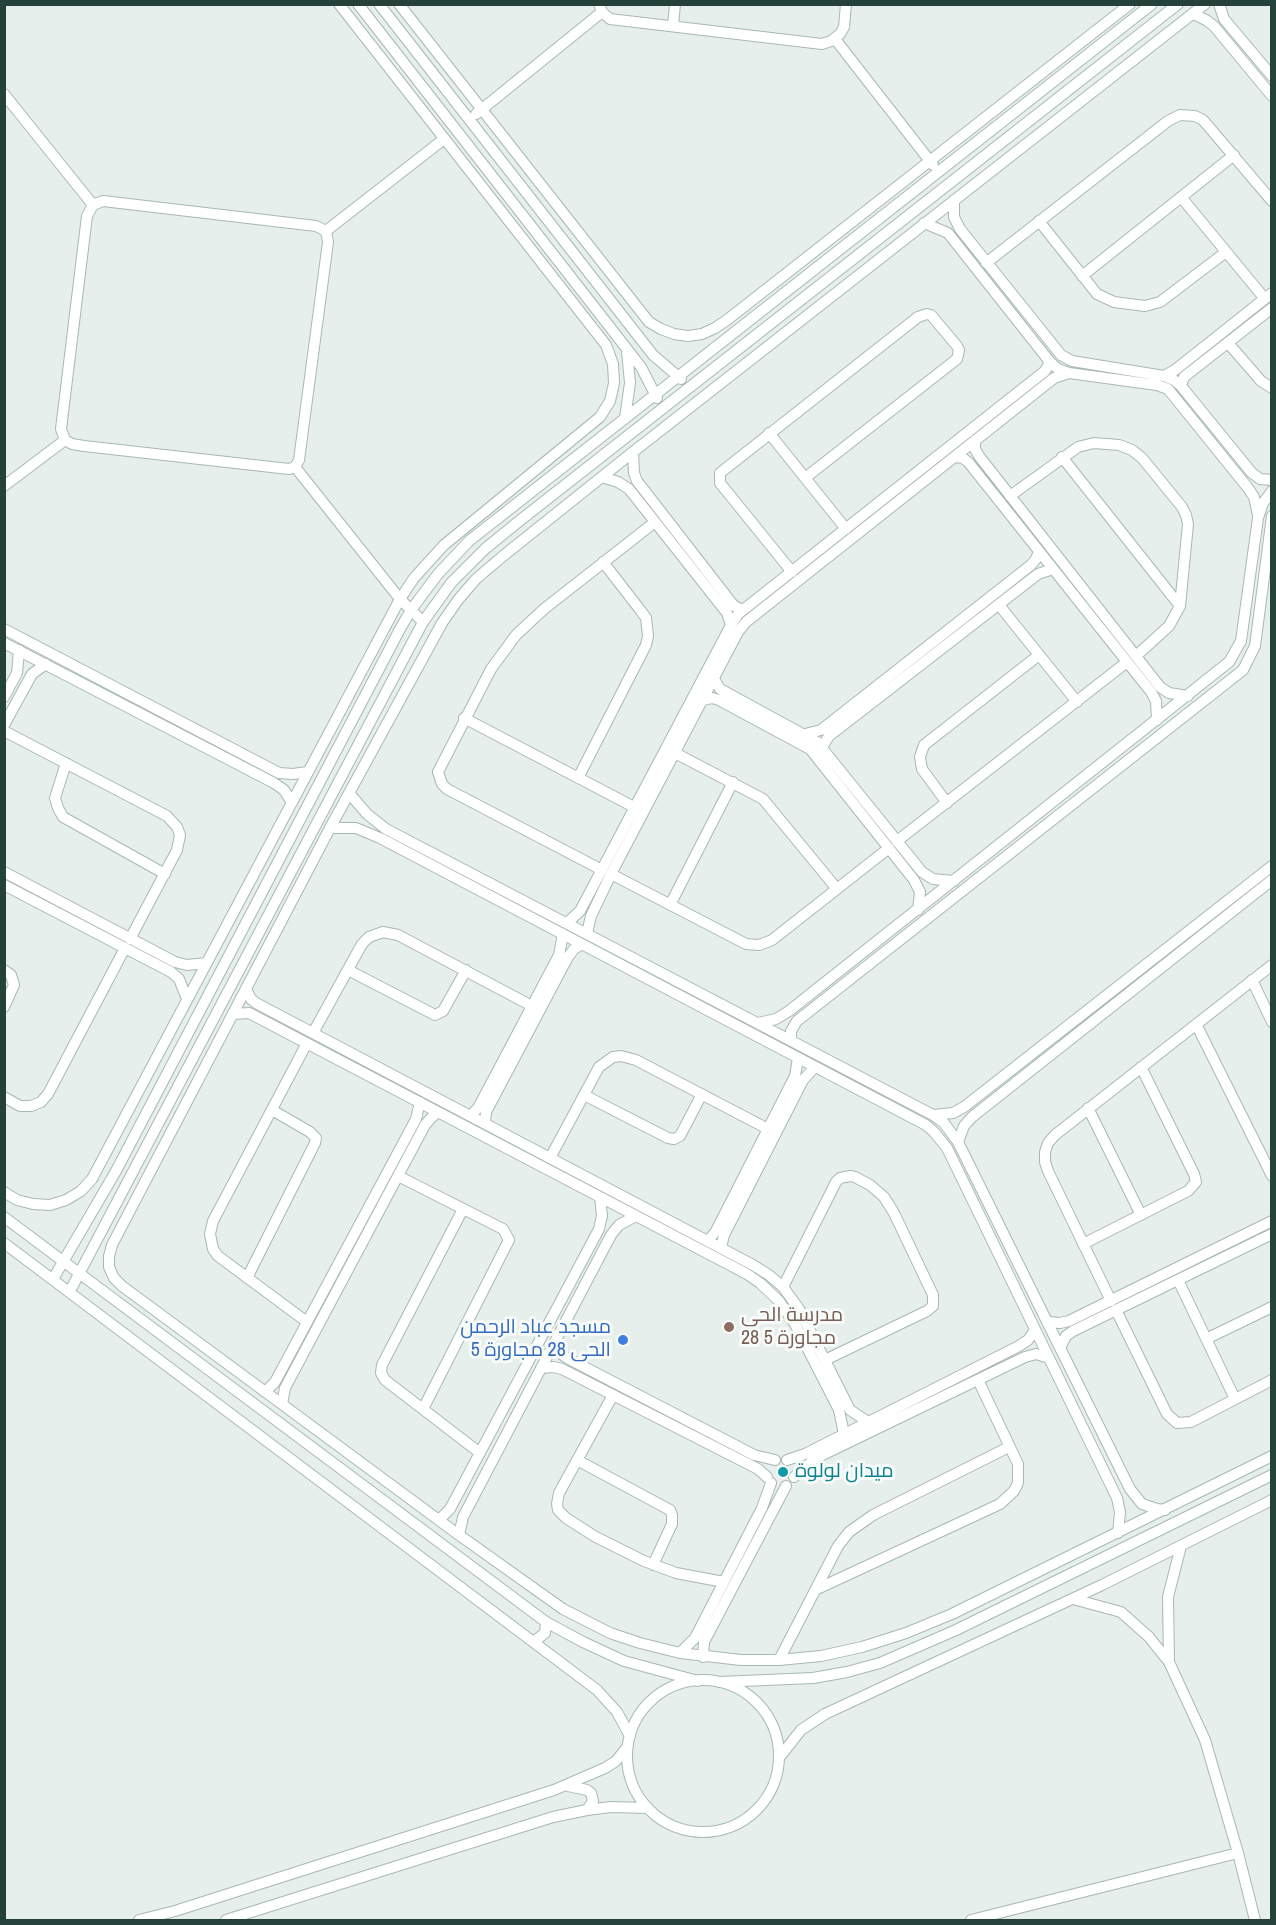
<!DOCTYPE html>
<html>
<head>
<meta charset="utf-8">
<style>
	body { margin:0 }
	#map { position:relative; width:1276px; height:1925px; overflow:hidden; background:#e6efeb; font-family:"Archivo Narrow",sans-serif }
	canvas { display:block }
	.frame { position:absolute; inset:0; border:6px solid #24423a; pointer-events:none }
</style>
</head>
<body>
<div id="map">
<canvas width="1276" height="1925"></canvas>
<div class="frame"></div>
</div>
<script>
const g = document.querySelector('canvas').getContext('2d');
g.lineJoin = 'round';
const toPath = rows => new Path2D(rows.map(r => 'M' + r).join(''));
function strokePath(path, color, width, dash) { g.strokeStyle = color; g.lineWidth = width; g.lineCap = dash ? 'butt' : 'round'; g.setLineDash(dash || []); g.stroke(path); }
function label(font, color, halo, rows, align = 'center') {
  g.font = font + ' "Archivo Narrow",Cairo,sans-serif'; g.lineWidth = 6; g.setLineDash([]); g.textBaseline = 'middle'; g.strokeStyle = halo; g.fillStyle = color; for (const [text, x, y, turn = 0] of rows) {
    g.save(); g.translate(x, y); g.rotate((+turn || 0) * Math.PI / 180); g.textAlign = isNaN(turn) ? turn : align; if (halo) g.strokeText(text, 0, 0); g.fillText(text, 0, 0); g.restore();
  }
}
const minor = toPath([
	[358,4,641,367,657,398],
	[379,4,653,355,681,379],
	[399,4,649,322,661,329,674,334,688,336,702,334,715,328,727,320,1130,4],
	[599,4,602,12,610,19,822,44,831,41,840,34,844,27,846,4],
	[1205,4,633,452,503,556,476,579,458,600,442,623,330,828,112,1245,109,1256,109,1267,114,1278,122,1286,459,1535,563,1609,610,1633,640,1643,680,1653,741,1660,779,1660,821,1656,862,1647,906,1633,952,1614,1272,1456],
	[1219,4,1224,19,1272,76],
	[1193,14,1206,20,1214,26,1272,96],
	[673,26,675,4],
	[835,39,933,165],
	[4,94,93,205],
	[476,114,602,12],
	[1181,197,1265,299],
	[954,200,954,217,960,229,1061,355,1072,361,1164,376,1174,380,1181,386,1252,473,1260,479,1272,480],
	[103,201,316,226,326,231,328,242,299,460,295,467,289,469,84,446,72,444,65,440,61,429,87,216,93,205,103,201],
	[1039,221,1097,294,1114,302,1145,306,1160,302,1226,252],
	[924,223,948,233,1050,362,1058,369,1069,373,1157,385,1168,389,1248,488,1254,497,1258,515],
	[326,231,444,139],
	[986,263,1168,121,1180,115,1195,116,1203,120,1272,201],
	[1082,276,1234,155],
	[1228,343,1261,381,1272,388],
	[1164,376,1175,370,1272,293],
	[1181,386,1184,377,1272,308],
	[625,418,630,383,627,351],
	[769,433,846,529],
	[975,440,975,449,979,456,1160,687,1169,693,1188,696],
	[633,452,634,473,637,481,734,606,743,610],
	[955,457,963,458,969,463,1151,692,1156,701,1157,720],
	[1062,457,1180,606],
	[295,467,400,599,423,622],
	[602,477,618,482,629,489,727,613,731,625],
	[4,486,65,440],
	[1010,496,1078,447,1094,443,1119,445,1132,450,1142,458,1182,507,1186,515,1188,524,1180,606,1169,626,1136,656],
	[792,572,720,483,720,473,918,317,927,314,931,315,957,346,959,350,957,359,805,478],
	[999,605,1077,702],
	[4,629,279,773,293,774,307,772],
	[4,643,274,783,284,790,291,801],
	[714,679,720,689,817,742,922,872,933,879,954,881],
	[4,697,17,673,19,650],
	[703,700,712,698,719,700,810,749,914,880,920,892,918,910],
	[464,718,634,807],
	[4,725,32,674,46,664],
	[4,731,167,816,177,827,180,835,177,850,130,939],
	[805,734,821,730,1031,565,1036,559,1039,551],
	[822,747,829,736,1038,574,1053,569],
	[675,753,763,799,837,889],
	[66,763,55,798,58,808,63,817,165,874],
	[578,778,646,645,648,636,646,618,641,611,603,562],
	[349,793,367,814,386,829,933,1115,944,1123,958,1142,1130,1489,1142,1504,1157,1509,1165,1510],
	[947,803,922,769,920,757,924,745,1039,655],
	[330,828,356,828,380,838,926,1125,934,1132,947,1148,1117,1498,1120,1512,1118,1533],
	[897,841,1127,662],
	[602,870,447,789,442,784,438,772,491,669,516,635,544,609,655,522],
	[4,872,175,962,187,965,206,963],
	[611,874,746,944,759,945,772,940,889,848],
	[4,885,171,972,179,979,187,999],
	[670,905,733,782],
	[567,923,580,911,731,625,738,614,1045,371,1050,362],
	[587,933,591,916,611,874,738,632,746,622,1054,378,1069,373],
	[4,970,11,975,14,985,4,1007],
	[348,970,435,1015,443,1011,466,970],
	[1252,980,1272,1022],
	[246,989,251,999,256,1003,753,1265,769,1275,783,1287,799,1309,850,1410,868,1422],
	[233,1014,249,1013,747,1274,760,1283,779,1301,795,1324,839,1410,844,1434],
	[758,1023,776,1019,789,1011,1229,662,1241,641,1258,518,1263,503,1272,491],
	[1196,1024,1272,1176],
	[313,1033,362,944,369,937,383,932,398,935,532,1006],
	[791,1040,791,1031,797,1021,1243,670,1255,646,1272,516],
	[307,1043,213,1221,210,1234,213,1249,218,1256,307,1322],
	[584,1095,668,1138,674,1139,680,1136,702,1094],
	[4,1097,20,1106,31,1106,41,1102,48,1094,125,948],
	[1088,1108,1141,1215],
	[933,1115,953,1113,964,1107,1272,866],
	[470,1116,478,1108,559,955,563,934],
	[485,1123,486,1112,568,957,574,949,582,944],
	[958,1142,964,1126,972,1117,1272,880],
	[550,1158,599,1067,613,1057,621,1056,636,1060,768,1129],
	[398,1176,503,1229,509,1240,423,1409],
	[4,1192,17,1200,33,1204,50,1205,66,1200,81,1191,92,1179,400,599,414,578,444,545,600,417,610,401,614,383,613,364,606,345,339,4],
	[463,1209,382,1365,381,1373,385,1380,480,1453],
	[4,1217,546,1622,583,1642,624,1661,698,1681],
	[708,1241,716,1231,795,1076,798,1058],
	[4,1243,597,1690,617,1712,630,1736],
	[1083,1244,1188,1191,1196,1182,1194,1174,1141,1067],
	[721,1248,724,1235,803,1080,815,1067],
	[247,1278,315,1143,316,1138,310,1132,272,1110],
	[53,1279,116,1171,400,629,411,610,438,574,469,541,1152,4],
	[1178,1280,1235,1399],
	[783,1287,836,1182,840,1178,850,1176,855,1177,870,1185,884,1197,894,1213,933,1295,933,1306,927,1311,825,1360],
	[70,1291,423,622,451,583,486,548,518,522,1178,4],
	[1111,1301,1048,1171,1045,1162,1045,1152,1048,1143,1055,1135,1272,965],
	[1116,1310,1167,1414,1177,1423,1191,1422,1272,1380],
	[1048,1322,1060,1323,1069,1321,1272,1221],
	[1206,1339,1272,1307],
	[554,1343,560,1353,567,1358,754,1455,775,1460],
	[1060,1348,1066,1336,1073,1331,1272,1234],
	[541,1368,553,1367,562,1369,758,1469,767,1477],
	[265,1392,275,1382,416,1119,420,1102],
	[613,1395,559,1493,557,1504,558,1510,566,1518,594,1536,644,1561,676,1573,724,1582],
	[282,1404,285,1388,425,1125,431,1118,438,1112],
	[577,1460,670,1510,672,1515,672,1524,653,1565],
	[787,1460,805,1454,1019,1346,1028,1340,1035,1330],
	[794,1477,816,1458,1025,1357,1036,1354,1049,1358],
	[439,1520,450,1509,599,1229,602,1216,600,1197],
	[459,1535,463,1517,611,1235,619,1225,636,1216],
	[815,1590,1000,1504,1014,1491,1018,1483,1018,1464,978,1380],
	[1073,1599,1121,1612,1149,1637,1169,1662,1205,1740,1238,1853,1255,1920],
	[532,1641,536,1640,545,1633,546,1622],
	[680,1653,695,1638,762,1508,771,1483],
	[703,1657,704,1642,786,1486],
	[779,1660,838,1546,849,1532,873,1515,1009,1447],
	[1169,1662,1168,1597,1181,1546],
	'627 1756a76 76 0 1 1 152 0a76 76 0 1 1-152 0Z',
	[719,1682,813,1678,847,1672,880,1663,956,1630,1272,1475],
	[779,1758,801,1730,825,1714,1102,1585,1272,1500],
	[568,1786,587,1790,591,1793,593,1801,587,1810],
	[139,1920,175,1911,554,1790,605,1768,616,1761,628,1746],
	[226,1920,553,1817,587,1810,611,1807,648,1808],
	[971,1920,1238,1853]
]);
strokePath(minor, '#a8b8b2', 12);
strokePath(minor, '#fff', 10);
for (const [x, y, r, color] of [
	[729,1327,6,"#8d6e63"],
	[623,1340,6,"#3f7fe0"],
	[783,1472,6,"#0f9aa8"]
]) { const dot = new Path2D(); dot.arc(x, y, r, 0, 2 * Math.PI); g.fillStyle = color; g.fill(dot); strokePath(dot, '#f7fbf9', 2); }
label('20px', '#785e54', '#f7fbf9', [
	["مدرسة الحى",741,1316],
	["28 مجاورة 5",741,1339]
], 'left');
label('20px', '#366cbe', '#f7fbf9', [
	["مسجد عباد الرحمن",611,1328],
	["الحى 28 مجاورة 5",611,1351]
], 'right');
label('20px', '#0d838f', '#f7fbf9', [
	["ميدان لولوة",795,1472]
], 'left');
</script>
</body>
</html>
